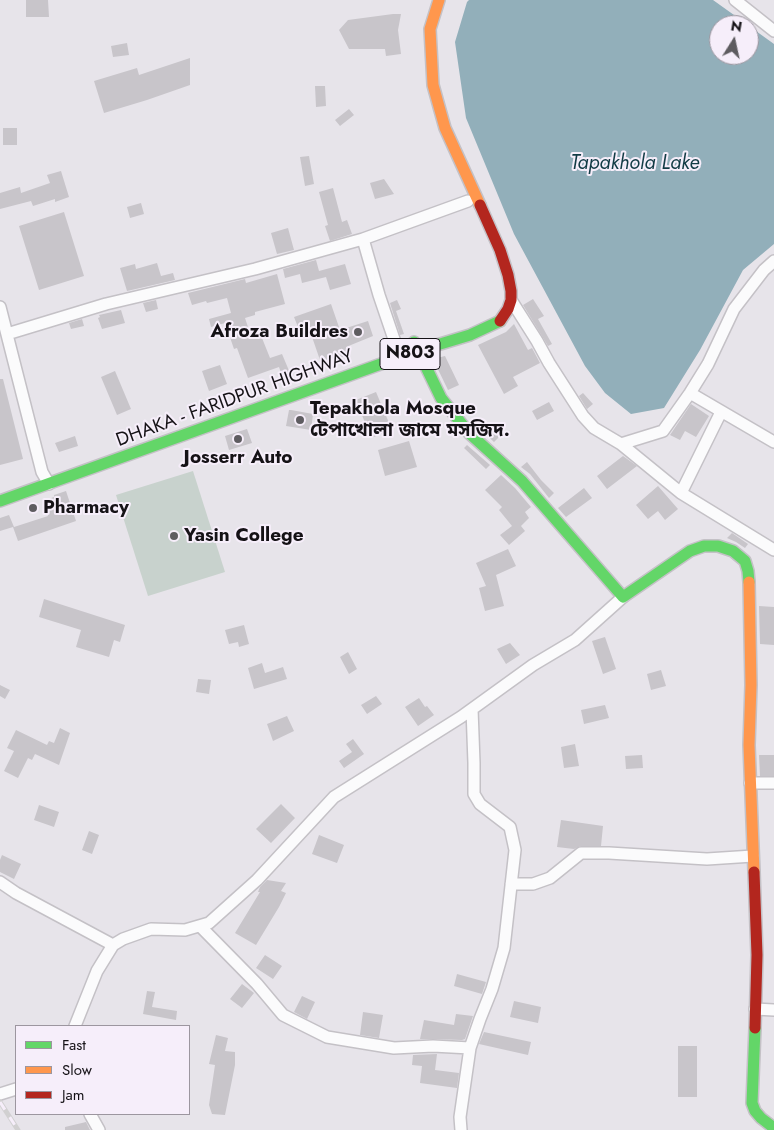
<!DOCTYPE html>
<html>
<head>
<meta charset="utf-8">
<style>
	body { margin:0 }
	#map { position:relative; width:774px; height:1130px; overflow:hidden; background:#e7e4ea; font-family:Jost,sans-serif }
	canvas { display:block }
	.legend { position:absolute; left:15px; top:1025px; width:175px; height:90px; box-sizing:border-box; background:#f6eefa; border:1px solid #9c969f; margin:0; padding:6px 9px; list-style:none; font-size:15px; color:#151216 }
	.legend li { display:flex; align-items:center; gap:10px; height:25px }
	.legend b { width:25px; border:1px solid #9c969f }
	.north { position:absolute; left:709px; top:15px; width:50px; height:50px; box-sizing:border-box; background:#f6eefa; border:1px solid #9c969f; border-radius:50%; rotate:10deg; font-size:14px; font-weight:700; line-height:20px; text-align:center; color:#151216 }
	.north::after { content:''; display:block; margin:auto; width:18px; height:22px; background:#5e5c60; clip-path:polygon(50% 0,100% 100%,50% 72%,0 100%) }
</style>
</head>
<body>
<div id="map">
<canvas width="774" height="1130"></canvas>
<ul class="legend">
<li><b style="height:6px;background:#63d668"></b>Fast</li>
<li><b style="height:6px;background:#ff974d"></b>Slow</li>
<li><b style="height:6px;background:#b3261e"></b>Jam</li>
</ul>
<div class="north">N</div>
</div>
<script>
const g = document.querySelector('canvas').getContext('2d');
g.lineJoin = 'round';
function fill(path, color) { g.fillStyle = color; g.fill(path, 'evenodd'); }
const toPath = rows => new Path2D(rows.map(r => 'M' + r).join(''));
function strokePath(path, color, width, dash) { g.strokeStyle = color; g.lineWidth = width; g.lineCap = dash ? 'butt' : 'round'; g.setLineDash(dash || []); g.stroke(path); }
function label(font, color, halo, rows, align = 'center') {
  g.font = font + ' Jost,"Noto Sans Bengali",sans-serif'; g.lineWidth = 4; g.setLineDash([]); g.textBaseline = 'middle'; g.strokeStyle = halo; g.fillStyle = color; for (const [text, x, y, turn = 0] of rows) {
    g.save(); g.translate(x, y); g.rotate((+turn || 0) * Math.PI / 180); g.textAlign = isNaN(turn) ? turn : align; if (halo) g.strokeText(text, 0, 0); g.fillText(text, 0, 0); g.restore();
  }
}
fill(toPath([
	[193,471,225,572,148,596,116,495]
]), '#c8d2cd');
fill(toPath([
	[469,0,713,0,748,25,719,25,719,55,749,55,749,26,774,44,774,244,743,270,700,350,664,408,631,414,605,393,585,366,514,234,466,118,455,42,467,2]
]), '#92afba');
fill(toPath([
	[26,0,48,0,49,17,26,17],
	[393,14,401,14,398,30,401,54,386,56,385,49,349,49,339,30,348,20],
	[127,43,129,55,113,57,111,46],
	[190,58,190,85,147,100,104,113,94,81,137,68,139,75],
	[315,86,325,86,326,106,316,107],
	[349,109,354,115,340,126,335,120],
	[3,128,17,128,17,145,3,145],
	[309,156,314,184,305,186,300,157],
	[61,171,69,197,55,202,55,199,33,206,31,201,0,209,0,193,20,187,21,193,50,183,47,175],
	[384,179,394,194,375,199,370,183],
	[333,188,342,222,347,220,352,234,330,241,325,226,328,225,319,192],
	[141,203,144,214,130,218,127,207],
	[64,212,84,276,39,290,19,226],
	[288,228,294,250,277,254,271,233],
	[316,260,319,271,345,264,351,284,330,290,326,277,302,283,300,274,285,278,283,269],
	[157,263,161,276,173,273,175,280,127,291,120,268,135,264,136,269],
	[277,274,285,304,255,312,255,315,245,318,251,336,260,333,270,358,282,354,290,373,282,376,279,367,248,378,237,348,234,349,225,323,211,327,209,319,231,313,227,298,207,303,206,301,192,305,188,293,245,279,246,283],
	[533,299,544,316,538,319,552,344,548,346,523,305],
	[156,300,158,309,146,312,143,303],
	[397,300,401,309,396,311,404,334,400,335,390,303],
	[331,304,340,330,368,321,373,336,346,347,349,355,337,359,336,358,321,363,311,334,302,337,294,317],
	[121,310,125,323,102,329,98,318,100,317,99,315],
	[82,319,84,326,71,329,69,323],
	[514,324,528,350,532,348,540,363,513,377,518,386,504,394,478,345,506,332],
	[445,356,459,385,448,390,433,359],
	[220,365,227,384,209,391,202,371],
	[115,371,131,409,117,415,101,377],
	[0,379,3,379,23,459,0,465],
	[376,392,392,430,371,438,356,400],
	[583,393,593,404,587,409,579,396],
	[549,402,554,411,537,420,532,411],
	[691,404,709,416,696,437,685,431,680,440,670,435],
	[289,410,291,410,313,414,311,430,286,426],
	[480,419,499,437,494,442,475,424],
	[247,429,252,443,229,450,225,436],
	[75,436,78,446,59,452,55,443],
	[409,441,417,467,385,476,378,450],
	[467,445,490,465,486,469,464,448],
	[623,456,637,466,607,489,597,476],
	[527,462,541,480,554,493,549,498,530,474,521,467],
	[501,475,515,488,531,507,525,512,529,518,521,526,525,531,509,545,500,535,512,526,499,510,502,507,485,490],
	[658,486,678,509,665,520,658,511,648,519,636,505],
	[584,488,592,498,566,517,558,508],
	[66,491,76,521,18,541,13,527,0,531,0,518,9,515,14,527,48,516,43,501,54,497,54,495],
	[732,533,748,544,745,548,736,542,727,538],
	[508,549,516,566,496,575,504,606,485,611,479,588,486,586,476,563],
	[44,599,125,625,120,642,114,640,109,657,76,647,81,630,39,617],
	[759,606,774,607,774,645,760,644],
	[244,625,249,644,239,647,238,642,229,644,225,630],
	[605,637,616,669,603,674,592,641],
	[510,643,520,655,506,664,497,649],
	[348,652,357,669,349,674,340,657],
	[262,663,265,673,283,667,287,679,254,689,248,668],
	[661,670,666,686,651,690,647,674],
	[198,679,211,680,209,694,196,692],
	[0,685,10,690,5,699,0,696],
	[376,696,382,704,367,714,361,705],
	[419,698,425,707,427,706,434,715,418,726,405,707],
	[605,705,609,718,584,724,581,710],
	[287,716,294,731,273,741,267,724],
	[60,728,70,733,59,765,35,754,32,760,28,758,18,778,4,771,14,751,7,748,16,730,47,745,49,741,54,743],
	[353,739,364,754,344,768,339,761,352,752,346,744],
	[575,744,579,766,564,768,561,747],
	[642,755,643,768,626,769,625,756],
	[759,755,774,755,774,776,760,776],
	[281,804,295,818,271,843,256,829],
	[39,805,59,812,54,827,34,820],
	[561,820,603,826,601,846,581,846,574,849,557,847],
	[89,831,99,835,92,854,82,850],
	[319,835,344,845,337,863,312,854],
	[2,855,21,864,14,879,0,872,0,860],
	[267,880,286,883,281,891,286,893,279,907,256,945,235,933,260,892,258,892,260,887],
	[265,955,282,966,273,979,256,968],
	[457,974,486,982,482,994,454,986],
	[242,984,254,993,242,1008,230,999],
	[147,991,155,992,152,1007,177,1011,176,1020,143,1014],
	[302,996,315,1002,307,1019,294,1012],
	[514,1001,541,1007,538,1023,510,1017],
	[363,1012,383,1015,379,1038,360,1035],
	[456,1014,473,1016,465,1039,462,1040,433,1039,420,1039,424,1020,454,1025],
	[484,1032,531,1042,528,1055,479,1044],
	[216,1035,228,1038,225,1051,235,1052,235,1065,225,1115,212,1114,209,1105,215,1065,209,1064],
	[678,1046,697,1046,697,1097,678,1097],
	[437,1054,435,1070,459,1073,457,1088,420,1083,422,1066,412,1065,413,1055],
	[86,1122,90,1130,65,1130,65,1127]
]), '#c8c5ca');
const street = toPath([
	[735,0,774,31],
	[363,239,379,295,397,348],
	[511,300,537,341,549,363,583,416,594,428,621,444,663,431,690,393,708,364,734,309,764,270,774,261],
	[0,307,42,472,49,484],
	[7,334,106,304,255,269,363,239,468,201],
	[690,393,774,442],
	[621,444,681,493,774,550],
	[681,493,721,412],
	[750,783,774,783],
	[0,882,16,893,113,945],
	[511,884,533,884,550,878,581,853,609,853,707,859,753,856],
	[200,926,257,984,283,1015,327,1037,394,1048,433,1046,470,1048],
	[755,1009,774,1010],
	[75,1026,97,971,113,945,123,939,151,929,185,930,209,923,257,880,334,797,461,717,533,665,575,640,623,597],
	[0,1094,16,1089],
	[90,1114,99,1130],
	[461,1130,460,1117,470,1048,480,1019,492,989,504,948,515,850,510,827,480,804,474,794,474,763,472,709]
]);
const fast = toPath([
	[414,342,441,398,469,433,522,481,623,597,690,551,704,546,718,546,733,551,745,561,748,571,749,582],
	[0,501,417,351,470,335,500,321],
	[755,1028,752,1103,755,1111,761,1118,774,1128]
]);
const slow = toPath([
	[439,0,430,29,433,85,445,128,480,205],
	[749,582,751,685,749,745,754,872]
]);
const jam = toPath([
	[480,205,500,250,508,275,511,291,511,300,508,309,500,321],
	[754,872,757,955,755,1028]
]);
strokePath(street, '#c4c1c6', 14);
strokePath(fast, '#c4c1c6', 14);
strokePath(slow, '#c4c1c6', 14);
strokePath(jam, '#c4c1c6', 14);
strokePath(street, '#fbfbfc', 11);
strokePath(fast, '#63d668', 11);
strokePath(slow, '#ff974d', 11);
strokePath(jam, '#b3261e', 11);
const rail = toPath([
	[0,1102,18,1130]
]);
strokePath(rail, '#d1d0d1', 5);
strokePath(rail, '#f6eefa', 3, [9]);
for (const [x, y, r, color] of [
	[358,332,5,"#5e5c60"],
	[300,420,5,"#5e5c60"],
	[238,439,5,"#5e5c60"],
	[33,508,5,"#5e5c60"],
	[174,536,5,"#5e5c60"]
]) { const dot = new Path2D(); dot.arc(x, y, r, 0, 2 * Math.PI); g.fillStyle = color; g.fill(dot); strokePath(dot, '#f6eefa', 2); }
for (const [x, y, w] of [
	[410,354,60]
]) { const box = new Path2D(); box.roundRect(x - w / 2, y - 15.5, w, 31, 4); g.fillStyle = '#f6eefa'; g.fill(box); strokePath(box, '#151216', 1); }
label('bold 18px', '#151216', null, [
	["N803",410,354]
]);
label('bold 19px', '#151216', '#f6eefa', [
	["Afroza Buildres",348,332,"right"],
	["Tepakhola Mosque",310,409],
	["টেপাখোলা জামে মসজিদ.",310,431],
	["Josserr Auto",238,458,"center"],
	["Pharmacy",43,508],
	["Yasin College",184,536]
], 'left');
label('19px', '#151216', '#f6eefa', [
	["DHAKA - FARIDPUR HIGHWAY",235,399,-20]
]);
label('italic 20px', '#123b45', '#f6eefa', [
	["Tapakhola Lake",635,164]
]);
</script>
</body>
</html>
